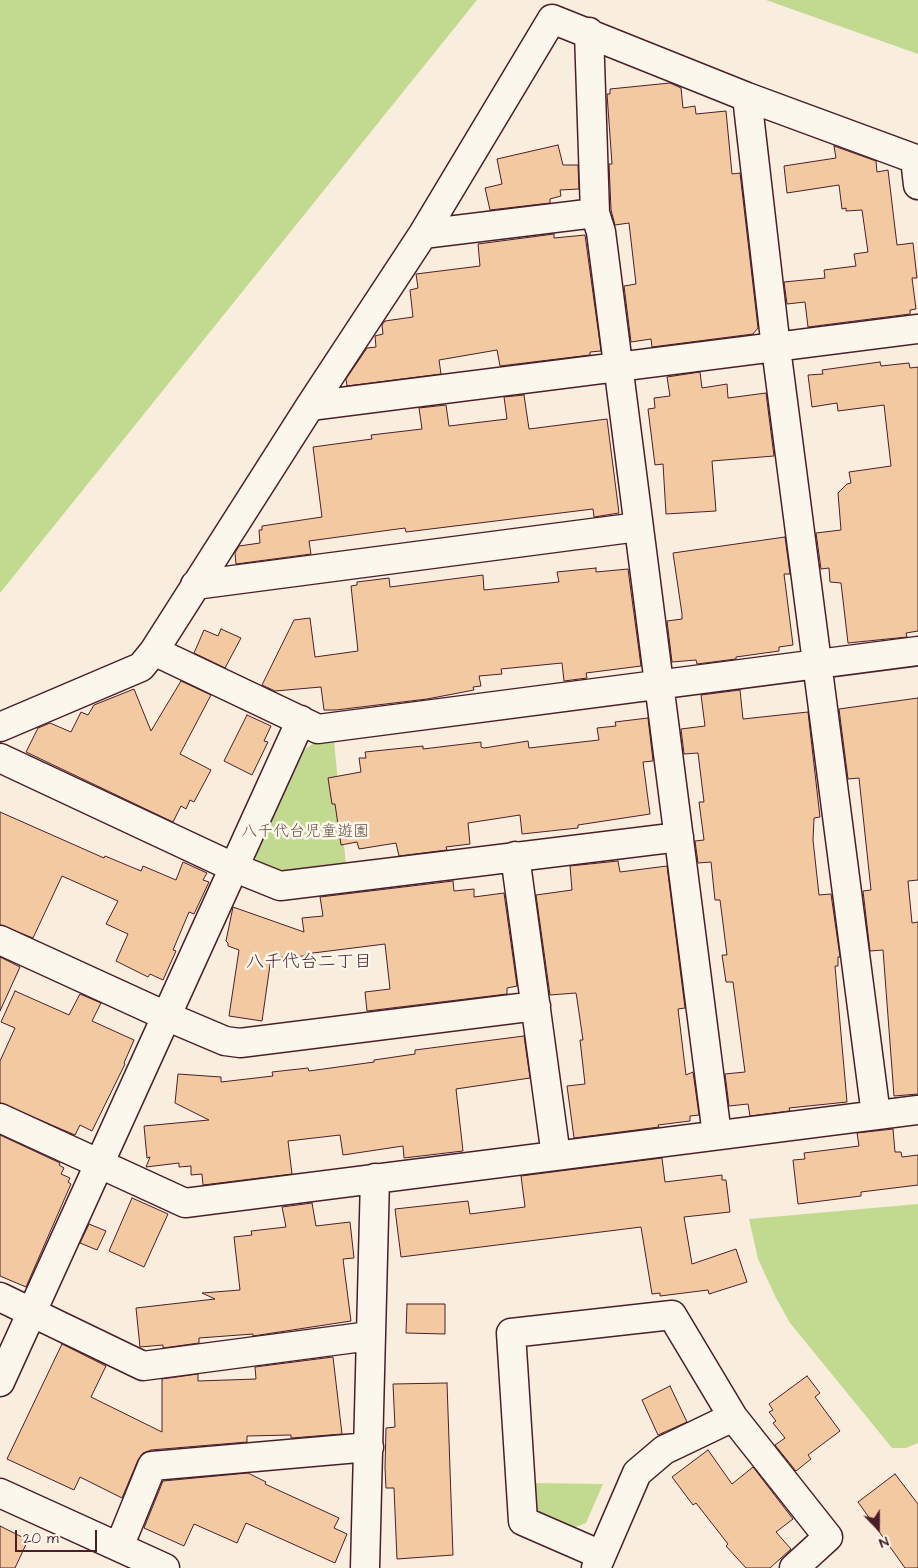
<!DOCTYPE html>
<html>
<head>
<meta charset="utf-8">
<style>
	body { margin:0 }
	#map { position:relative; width:918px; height:1568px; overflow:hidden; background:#f9eedd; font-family:"Architects Daughter",sans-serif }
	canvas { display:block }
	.north { position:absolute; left:853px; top:1503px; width:50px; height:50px; -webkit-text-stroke:4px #fbf7ec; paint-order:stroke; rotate:158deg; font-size:14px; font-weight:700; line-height:20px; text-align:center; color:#4a1f2b }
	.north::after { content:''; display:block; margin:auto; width:18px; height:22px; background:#4a1f2b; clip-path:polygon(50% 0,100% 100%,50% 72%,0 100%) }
	.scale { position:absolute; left:15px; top:1530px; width:82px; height:22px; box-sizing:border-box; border:2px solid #4a1f2b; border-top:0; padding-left:6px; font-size:15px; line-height:18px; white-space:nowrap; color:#4a1f2b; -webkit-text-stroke:4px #fbf7ec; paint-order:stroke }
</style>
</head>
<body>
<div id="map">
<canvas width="918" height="1568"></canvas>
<div class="north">N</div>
<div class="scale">20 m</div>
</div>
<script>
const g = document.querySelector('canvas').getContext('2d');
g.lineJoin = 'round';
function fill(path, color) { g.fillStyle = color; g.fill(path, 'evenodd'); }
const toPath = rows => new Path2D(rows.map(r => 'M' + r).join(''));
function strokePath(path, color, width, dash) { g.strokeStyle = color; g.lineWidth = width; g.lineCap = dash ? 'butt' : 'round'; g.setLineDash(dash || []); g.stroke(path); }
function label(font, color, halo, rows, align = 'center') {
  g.font = font + ' "Architects Daughter","Klee One",sans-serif'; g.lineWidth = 5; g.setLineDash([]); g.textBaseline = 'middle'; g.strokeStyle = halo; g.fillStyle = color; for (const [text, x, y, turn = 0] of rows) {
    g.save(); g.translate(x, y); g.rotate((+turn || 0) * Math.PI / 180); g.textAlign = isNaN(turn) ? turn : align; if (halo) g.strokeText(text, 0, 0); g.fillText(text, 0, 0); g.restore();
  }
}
fill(toPath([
	[0,0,477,0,0,593],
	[766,0,918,0,918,54],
	[334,741,346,866,281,876,259,868,254,853,296,756,315,742],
	[918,1204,918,1443,906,1448,892,1448,790,1323,776,1298,758,1259,749,1219],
	[532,1483,603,1484,586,1523,565,1531,540,1520,531,1500]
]), '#c2da90');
const building = toPath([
	[670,83,681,88,683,108,695,106,696,114,726,111,732,174,740,173,758,328,753,334,652,347,651,339,631,342,624,286,636,284,629,223,615,225,611,210,609,164,612,164,607,94,610,94,610,89,670,83],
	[558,145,563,165,578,165,579,189,560,190,561,196,550,199,550,203,490,210,485,188,502,184,497,159,558,145],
	[834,146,876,161,877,172,888,170,897,245,913,243,917,278,912,278,916,309,910,310,910,314,808,327,805,302,787,304,784,282,825,278,824,270,856,266,854,254,868,252,862,210,846,211,846,208,842,209,839,185,787,193,784,166,836,158,834,146],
	[554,234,554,238,585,235,601,351,590,352,590,355,500,366,497,350,439,360,441,374,347,386,346,379,367,348,376,347,375,336,383,334,382,325,385,321,413,317,410,290,418,288,416,274,480,266,478,244,554,234],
	[880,362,881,366,909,363,910,368,918,367,918,631,906,633,907,637,848,643,841,583,830,582,829,568,821,569,816,533,841,530,838,493,847,484,851,483,849,472,891,466,884,405,838,411,837,403,812,407,808,375,823,374,822,370,880,362],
	[700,372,702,388,727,384,728,398,766,393,774,456,712,461,716,511,666,514,663,464,655,465,648,409,655,408,654,398,670,396,667,377,700,372],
	[524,395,529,429,607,419,619,513,594,517,593,509,406,532,405,528,309,541,311,554,236,564,235,553,239,546,260,543,259,530,262,530,262,526,322,517,313,447,372,439,371,435,422,429,419,408,446,405,449,426,507,419,504,397,524,395],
	[785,537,790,574,784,574,793,645,779,647,779,651,736,657,736,659,697,664,696,660,672,662,667,621,682,619,682,614,673,553,785,537],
	[596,568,596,572,628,569,641,666,586,673,587,678,564,681,562,663,501,669,502,674,479,676,481,686,473,687,474,690,427,699,336,710,324,710,321,687,275,691,262,685,294,620,310,618,315,657,358,651,351,586,357,585,357,582,389,578,390,587,483,575,484,590,559,582,557,572,596,568],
	[221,629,241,638,225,668,194,653,204,630,218,636,221,629],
	[181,681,211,695,180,754,211,770,194,802,190,800,186,809,181,806,173,822,26,752,38,728,43,726,50,723,71,732,81,712,88,715,94,705,134,689,151,731,181,681],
	[740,690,743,719,808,712,820,817,814,818,813,840,819,895,831,894,840,957,838,957,838,966,835,966,847,1102,789,1108,790,1111,750,1116,748,1104,729,1106,725,1074,745,1072,733,982,726,982,722,955,727,955,720,900,715,900,711,862,698,863,695,841,704,840,699,802,704,802,698,753,684,754,681,729,705,726,701,695,740,690],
	[918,698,918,880,908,881,912,923,918,922,918,1094,894,1096,883,950,870,951,863,891,871,890,859,778,848,779,839,709,918,698],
	[247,715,271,726,264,741,268,742,252,775,224,761,247,715],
	[648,718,653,761,643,762,650,814,578,825,578,828,522,834,520,815,468,823,470,844,446,847,447,850,399,856,396,843,359,849,357,842,341,845,335,804,332,804,328,778,361,772,359,758,366,758,365,752,423,746,423,749,481,742,481,747,484,748,528,741,529,748,599,740,597,728,616,726,615,722,648,718],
	[0,812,104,858,105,856,141,871,143,866,176,880,183,862,207,873,203,880,209,882,194,914,189,912,173,950,176,951,163,980,150,974,148,977,116,961,128,934,106,924,118,901,62,876,33,938,0,925,0,812],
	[618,861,620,872,667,866,685,1008,678,1009,686,1075,693,1072,699,1115,690,1116,690,1121,658,1125,659,1127,574,1138,567,1086,585,1084,580,1040,583,1040,577,999,576,993,550,995,536,895,572,890,570,866,618,861],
	[453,881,454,891,474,889,474,897,504,893,517,986,507,988,507,994,367,1011,365,992,390,989,385,944,305,954,305,956,271,958,262,1021,229,1016,239,950,228,946,228,943,226,941,233,907,304,932,302,918,323,916,320,897,453,881],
	[0,957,20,967,0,1011,0,957],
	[15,991,69,1015,80,994,101,1003,92,1021,134,1040,124,1063,125,1064,92,1131,80,1125,75,1135,0,1103,0,1061,15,1028,1,1022,15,991],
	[524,1036,530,1078,456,1089,463,1151,404,1158,403,1146,343,1155,340,1135,288,1141,292,1174,203,1185,202,1174,191,1175,191,1166,179,1167,179,1163,146,1167,150,1157,147,1158,144,1126,209,1120,175,1103,178,1074,221,1077,221,1082,273,1076,272,1072,308,1068,309,1071,374,1062,374,1060,415,1054,415,1050,524,1036],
	[893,1129,895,1152,901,1152,902,1157,918,1155,918,1185,861,1192,861,1196,798,1204,793,1160,805,1159,804,1153,859,1146,857,1133,893,1129],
	[0,1135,60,1163,59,1165,64,1168,61,1174,70,1178,68,1182,71,1184,26,1287,0,1276,0,1135],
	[662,1158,665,1182,722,1175,722,1180,726,1180,730,1212,684,1217,692,1264,736,1249,747,1282,709,1294,708,1290,660,1296,660,1293,652,1294,641,1227,401,1257,395,1209,468,1201,470,1214,525,1207,521,1176,662,1158],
	[132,1198,168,1214,144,1267,109,1251,132,1198],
	[312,1203,316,1226,350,1222,354,1258,343,1259,351,1321,253,1336,253,1334,199,1338,199,1343,163,1348,163,1345,140,1347,136,1308,215,1299,202,1293,240,1290,234,1237,252,1235,251,1231,286,1227,282,1207,312,1203],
	[89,1224,106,1231,97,1250,80,1243,89,1224],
	[407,1304,445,1304,445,1334,406,1333,407,1304],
	[62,1344,106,1366,91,1397,162,1432,162,1379,198,1374,198,1381,256,1379,255,1367,333,1357,342,1434,291,1438,291,1435,247,1436,247,1442,151,1450,143,1453,138,1460,122,1498,80,1477,74,1490,7,1459,62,1344],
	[807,1376,820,1393,815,1397,840,1431,808,1455,811,1459,796,1471,775,1445,785,1438,773,1423,776,1421,769,1412,773,1410,769,1404,807,1376],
	[447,1383,453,1555,397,1559,394,1488,386,1488,385,1468,386,1428,395,1427,393,1384,447,1383],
	[670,1386,687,1422,658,1435,642,1400,670,1386],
	[708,1450,732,1484,753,1467,793,1519,776,1532,791,1549,770,1568,746,1568,726,1546,728,1544,696,1503,693,1505,672,1477,708,1450],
	[248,1473,266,1482,265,1484,339,1518,334,1528,347,1534,335,1563,246,1523,237,1543,194,1524,184,1546,144,1528,163,1481,248,1473],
	[895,1474,918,1504,918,1568,905,1568,858,1502,895,1474],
	[0,1526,28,1540,15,1568,0,1568,0,1526]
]);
fill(building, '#f3c9a2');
strokePath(building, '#4a1f2b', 1);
const minor = toPath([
	[589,32,595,213,601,232,717,1135],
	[747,97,776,348,876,1115],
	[915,159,918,185],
	[423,234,595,213],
	[310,406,918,329],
	[195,585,638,527],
	[154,651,318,729,918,651],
	[0,727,141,667,154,651,310,406,423,234,552,19,747,97,918,160],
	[0,758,233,867,280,886,679,837],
	[515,856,556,1156],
	[0,940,166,1016,225,1041,240,1043,536,1006],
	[0,1118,185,1203,918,1110],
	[0,1297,143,1366,370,1336],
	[0,1382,301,720],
	[0,1493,165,1568],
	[119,1547,152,1466,369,1447],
	[601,1555,523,1521,511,1333,672,1315,733,1417],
	[365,1568,375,1178],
	[596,1568,637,1473,664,1450,733,1417,828,1537,794,1568]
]);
strokePath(minor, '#4a1f2b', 31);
strokePath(minor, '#fbf7ec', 28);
label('16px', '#684e44', '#fbf7ec', [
	["八千代台児童遊園",305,833]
]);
label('18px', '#4a1f2b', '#fbf7ec', [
	["八千代台二丁目",309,963]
]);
</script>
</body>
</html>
